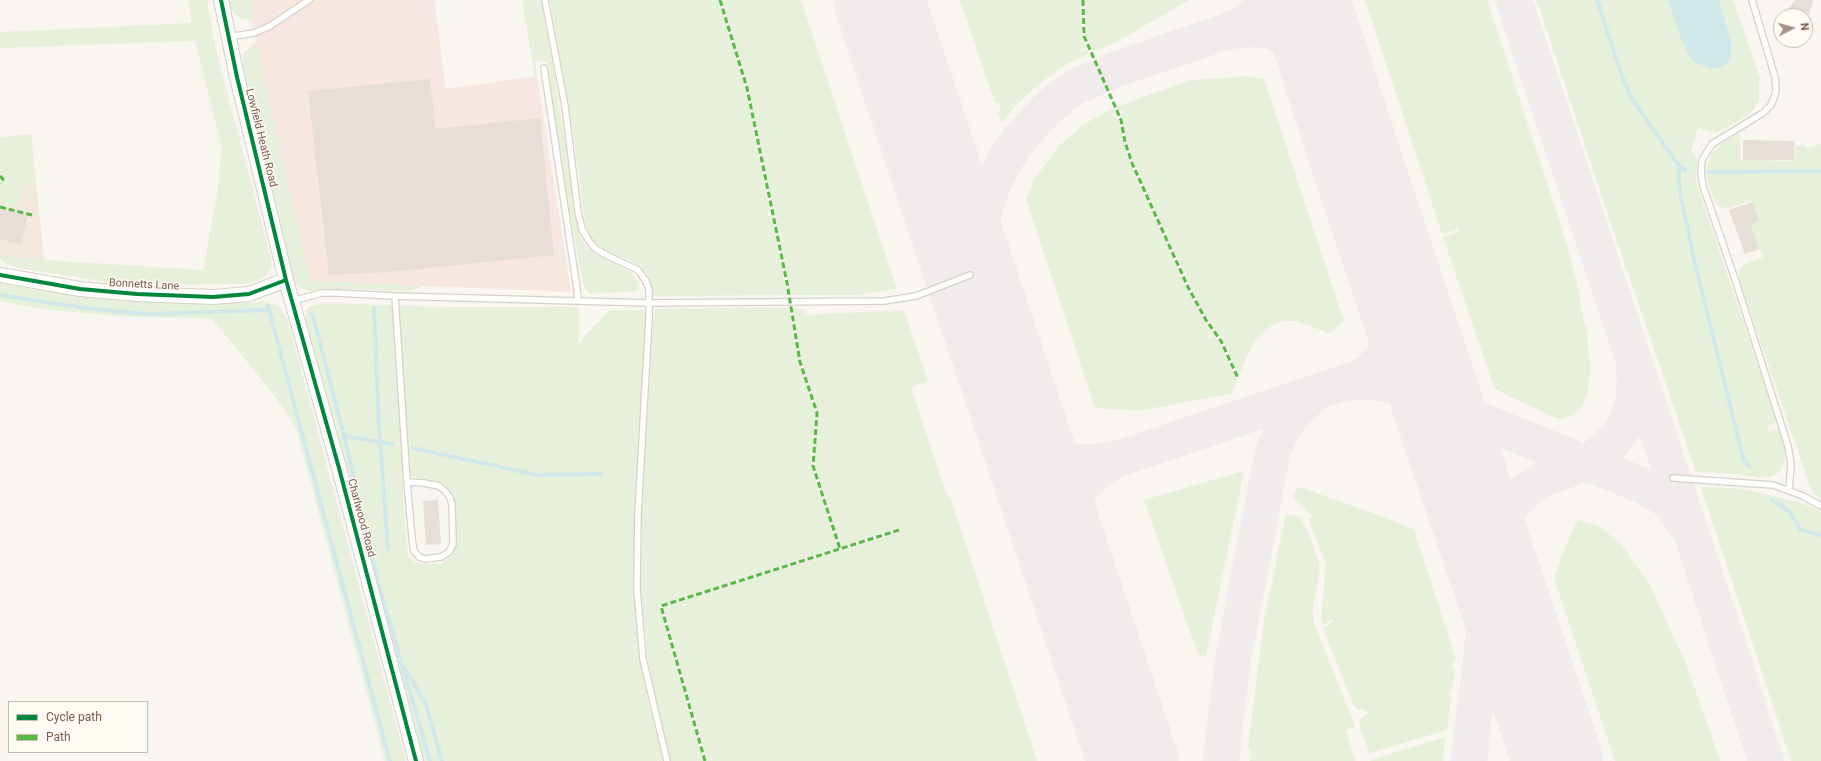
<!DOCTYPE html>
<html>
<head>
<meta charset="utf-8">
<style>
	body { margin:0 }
	#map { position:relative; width:1821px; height:761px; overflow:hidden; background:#f9f5f0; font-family:Roboto,sans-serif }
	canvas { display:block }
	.legend { position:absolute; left:8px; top:701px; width:140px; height:52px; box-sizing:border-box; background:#fffaf3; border:1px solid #cabbb1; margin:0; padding:5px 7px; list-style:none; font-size:12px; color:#7a5c4d }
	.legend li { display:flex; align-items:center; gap:8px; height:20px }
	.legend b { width:20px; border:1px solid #cabbb1 }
	.north { position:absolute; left:1773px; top:8px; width:40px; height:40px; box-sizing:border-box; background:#fffaf3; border:1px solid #cabbb1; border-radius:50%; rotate:84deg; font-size:11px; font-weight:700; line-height:16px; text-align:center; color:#7a5c4d }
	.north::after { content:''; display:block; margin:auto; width:14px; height:18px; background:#a69286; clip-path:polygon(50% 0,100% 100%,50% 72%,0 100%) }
</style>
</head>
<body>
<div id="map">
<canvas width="1821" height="761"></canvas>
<ul class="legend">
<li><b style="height:5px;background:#00873e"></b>Cycle path</li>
<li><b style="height:5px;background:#58b947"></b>Path</li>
</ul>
<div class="north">N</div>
</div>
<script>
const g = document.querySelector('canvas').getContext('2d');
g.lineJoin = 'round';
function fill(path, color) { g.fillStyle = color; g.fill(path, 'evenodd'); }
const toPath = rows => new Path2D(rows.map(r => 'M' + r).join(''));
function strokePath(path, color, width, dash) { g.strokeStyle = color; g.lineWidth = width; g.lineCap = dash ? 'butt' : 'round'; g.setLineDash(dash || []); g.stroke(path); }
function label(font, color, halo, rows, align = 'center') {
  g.font = font + ' Roboto,sans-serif'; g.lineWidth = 3; g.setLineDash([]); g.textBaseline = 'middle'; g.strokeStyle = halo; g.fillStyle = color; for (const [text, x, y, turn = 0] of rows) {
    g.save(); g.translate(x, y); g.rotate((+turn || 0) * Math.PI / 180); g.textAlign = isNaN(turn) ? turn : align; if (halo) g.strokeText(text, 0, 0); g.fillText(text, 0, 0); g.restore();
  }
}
fill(toPath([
	[31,134,44,260,0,255,0,138]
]), '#f2e8de');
fill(toPath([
	[252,0,434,0,446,89,537,76,571,292,310,281,256,42,252,24]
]), '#f6e8e1');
fill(toPath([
	[189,0,207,0,215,45,271,260,271,267,268,273,262,278,246,284,162,285,108,282,18,268,6,264,0,258,0,255,44,260,203,270,217,194,222,149,195,41,0,48,0,32,191,23],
	[228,0,252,0,253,21,242,19,236,15,230,9],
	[522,0,541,0,552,60,580,236,585,245,595,254,632,273,638,282,639,291,589,294,583,283,565,188,547,61,535,62,537,76,535,77],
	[550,0,719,0,744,82,770,211,768,210,767,215,772,217,787,295,654,296,649,278,642,267,630,260,610,253,595,243,589,234,585,223,574,137],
	[721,0,801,0,897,289,858,295,790,295,749,95],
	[960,0,1083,0,1082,34,1086,46,1080,50,1081,52,1088,49,1089,53,1067,64,1039,84,1015,106,1002,122,998,112,1001,111,999,102,995,103],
	[1085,0,1189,0,1116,42,1092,52,1085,34],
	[1365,0,1487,0,1560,222,1577,283,1584,323,1586,323,1590,368,1588,392,1582,406,1570,416,1561,419,1551,416,1497,390,1493,385,1443,237,1460,232,1458,225,1456,225,1457,230,1442,234],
	[1537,0,1733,0,1761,81,1759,81,1759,100,1754,109,1747,116,1716,133,1698,128,1691,151,1697,158,1696,175,1697,185,1777,422,1767,427,1769,432,1779,428,1785,446,1786,456,1783,466,1778,473,1773,476,1763,478,1735,474,1696,472,1610,220],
	[256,42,310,281,422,286,411,291,343,289,310,291,299,287,294,281,267,182,242,69,244,53],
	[1248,76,1264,79,1344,322,1329,333,1296,321,1283,321,1272,325,1254,341,1239,375,1224,343,1203,313,1141,180,1128,146,1120,114,1124,112,1123,110,1119,112,1116,107,1191,80],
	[1113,108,1116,113,1113,115,1114,117,1117,116,1120,124,1127,154,1170,251,1194,302,1214,333,1207,337,1209,339,1216,336,1237,379,1231,394,1137,411,1095,408,1026,199,1035,178,1059,146,1083,125],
	[1740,133,1740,160,1794,161,1795,146,1805,145,1806,148,1821,144,1821,499,1814,495,1810,487,1740,281,1739,271,1743,265,1763,257,1761,249,1759,249,1751,224,1759,221,1752,200,1728,208,1720,207,1714,200,1707,178,1707,167,1712,153,1724,142],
	[31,134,36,185,23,184,17,210,14,205,9,208,1,206,1,184,5,180,4,177,0,175,0,138],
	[0,284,90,297,134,301,202,304,267,302,277,305,281,309,288,321,406,761,385,761,296,428,277,399,229,339,211,319,115,316,40,309,0,301],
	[324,303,445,307,579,307,579,343,607,312,612,310,643,310,647,317,634,512,634,590,638,643,643,678,663,761,421,761,304,324,307,310,311,306],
	[402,474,439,483,449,490,453,497,455,507,455,545,452,554,442,563,436,564,422,564,415,562,409,557,406,542],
	[716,308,789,308,798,358,816,416,811,455,812,470,838,548,660,606,704,761,671,761,658,711,648,659,641,589,642,508,654,309],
	[792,308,804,309,805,315,904,310,928,381,911,387,947,497,950,498,955,512,1037,761,707,761,663,607,900,531,899,528,840,547,814,466,813,460,818,415,800,358],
	[1244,471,1206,656,1198,654,1144,500],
	[1701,487,1733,488,1753,491,1801,503,1821,511,1821,761,1791,761],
	[1296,488,1302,488,1381,516,1414,530,1456,660,1453,660,1452,668,1455,668,1452,689,1450,689,1449,696,1451,697,1447,730,1369,753,1359,722,1367,713,1366,710,1358,709,1354,706,1323,628,1334,621,1332,619,1323,625,1321,619,1326,564,1309,519,1312,517,1303,506,1293,498],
	[1286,514,1300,517,1308,531,1318,560,1320,570,1313,608,1314,623,1352,718,1355,727,1346,730,1355,761,1250,761,1251,749,1248,748,1264,621],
	[1578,520,1599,526,1622,545,1649,584,1686,663,1720,761,1615,761,1554,578,1568,540],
	[1445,737,1443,761,1371,761,1371,760]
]), '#e7f0db');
fill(toPath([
	[1668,0,1719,0,1732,45,1731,56,1727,64,1719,68,1709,68,1692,61,1680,36]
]), '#d0e8ea');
strokePath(toPath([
	[1597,0,1622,76,1632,99,1679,166,1685,170],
	[1679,166,1679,187,1693,255,1741,450,1744,460,1750,467],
	[1708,172,1821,171],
	[0,295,84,308,146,314,269,310,268,306],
	[374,308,379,428,388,549],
	[269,310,390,761],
	[313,316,344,436],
	[392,444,344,436,379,586,430,761],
	[413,448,537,475,601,474],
	[1772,500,1789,511,1801,530,1821,535],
	[407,671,426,705,442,761]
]), '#d0e8ea', 4);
strokePath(toPath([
	[1514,0,1673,478,1766,761],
	[1225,32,1244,23,1261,9,1268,0],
	[983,312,978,263,979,245,985,208,992,186,1004,162,1019,139,1050,106,1075,87,1114,70,1225,32,1248,29,1269,30,1295,41,1316,59,1332,85],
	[1343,383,1358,378,1371,370,1389,350,1401,321,1402,307,1400,290],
	[1018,417,1044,445,1057,456,1075,462,1095,462,1121,458,1340,384,1356,381,1377,382,1397,387,1646,487,1667,500,1678,513,1685,524],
	[1068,565,1065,546,1065,527,1074,501,1082,487,1093,475,1104,466,1119,459],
	[1221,761,1232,665,1272,455,1279,436,1289,419,1300,406,1314,395],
	[1469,761,1492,563,1499,528,1509,509,1527,489,1545,478,1586,463,1604,450,1617,437,1625,426,1633,403,1635,384,1634,372]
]), '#f0ecec', 36);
strokePath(toPath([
	[879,0,1133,761],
	[1304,0,1386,251,1558,761]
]), '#f0ecec', 91);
fill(toPath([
	[1795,0,1814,0,1808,16,1797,16,1789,8],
	[430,79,436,129,540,118,554,255,389,272,329,275,308,91],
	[1743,140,1794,141,1794,160,1743,160],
	[1753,202,1759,221,1751,224,1759,249,1745,254,1729,210],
	[0,209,28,215,21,244,0,239],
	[438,500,441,544,426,545,423,501]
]), '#e6ded7');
const service = toPath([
	[545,0,565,106,578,212,582,229,589,241,596,249,608,256,638,270,646,281,649,290,649,319,638,513,637,589,643,659,667,761],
	[1752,0,1775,77,1776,90,1774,98,1771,105,1763,113,1712,144,1702,160,1701,173,1703,186,1737,285,1788,446,1791,464,1789,490],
	[228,37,254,33,270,26,309,0],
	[544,68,577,289,578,300],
	[395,296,407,482],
	[292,301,322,293,337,293,395,296,649,303,884,301,916,296,970,275],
	[1673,478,1773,485,1803,496,1821,506],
	[407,482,424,483,439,486,445,491,450,498,452,505,453,544,449,552,441,557,425,559,419,557,414,551,412,538,407,482]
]);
const tertiary = toPath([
	[221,0,237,77,286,280,339,468,416,761],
	[0,275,80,289,137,294,213,297,249,294,286,280]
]);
strokePath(service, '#d7d1cb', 8);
strokePath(tertiary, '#d7d1cb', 16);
strokePath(service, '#fefefd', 5.5);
strokePath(tertiary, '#fefefd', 14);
strokePath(toPath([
	[720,0,747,88,787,283,800,362,817,413,813,466,840,549],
	[1083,0,1084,36,1121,120,1125,142,1132,163,1188,287,1206,320,1221,341,1238,378],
	[0,176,3,179,0,183],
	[0,207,32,215],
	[705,761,661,606,899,530]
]), '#58b947', 3, [6, 3]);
strokePath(toPath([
	[221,0,237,77,286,280,339,468,416,761],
	[0,275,80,289,137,294,213,297,249,294,286,280]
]), '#00873e', 4);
label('11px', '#7a5c4d', '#fffaf3', [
	["Lowfield Heath Road",261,138,76],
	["Bonnetts Lane",144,285,3],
	["Charlwood Road",361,518,75]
]);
</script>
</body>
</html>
